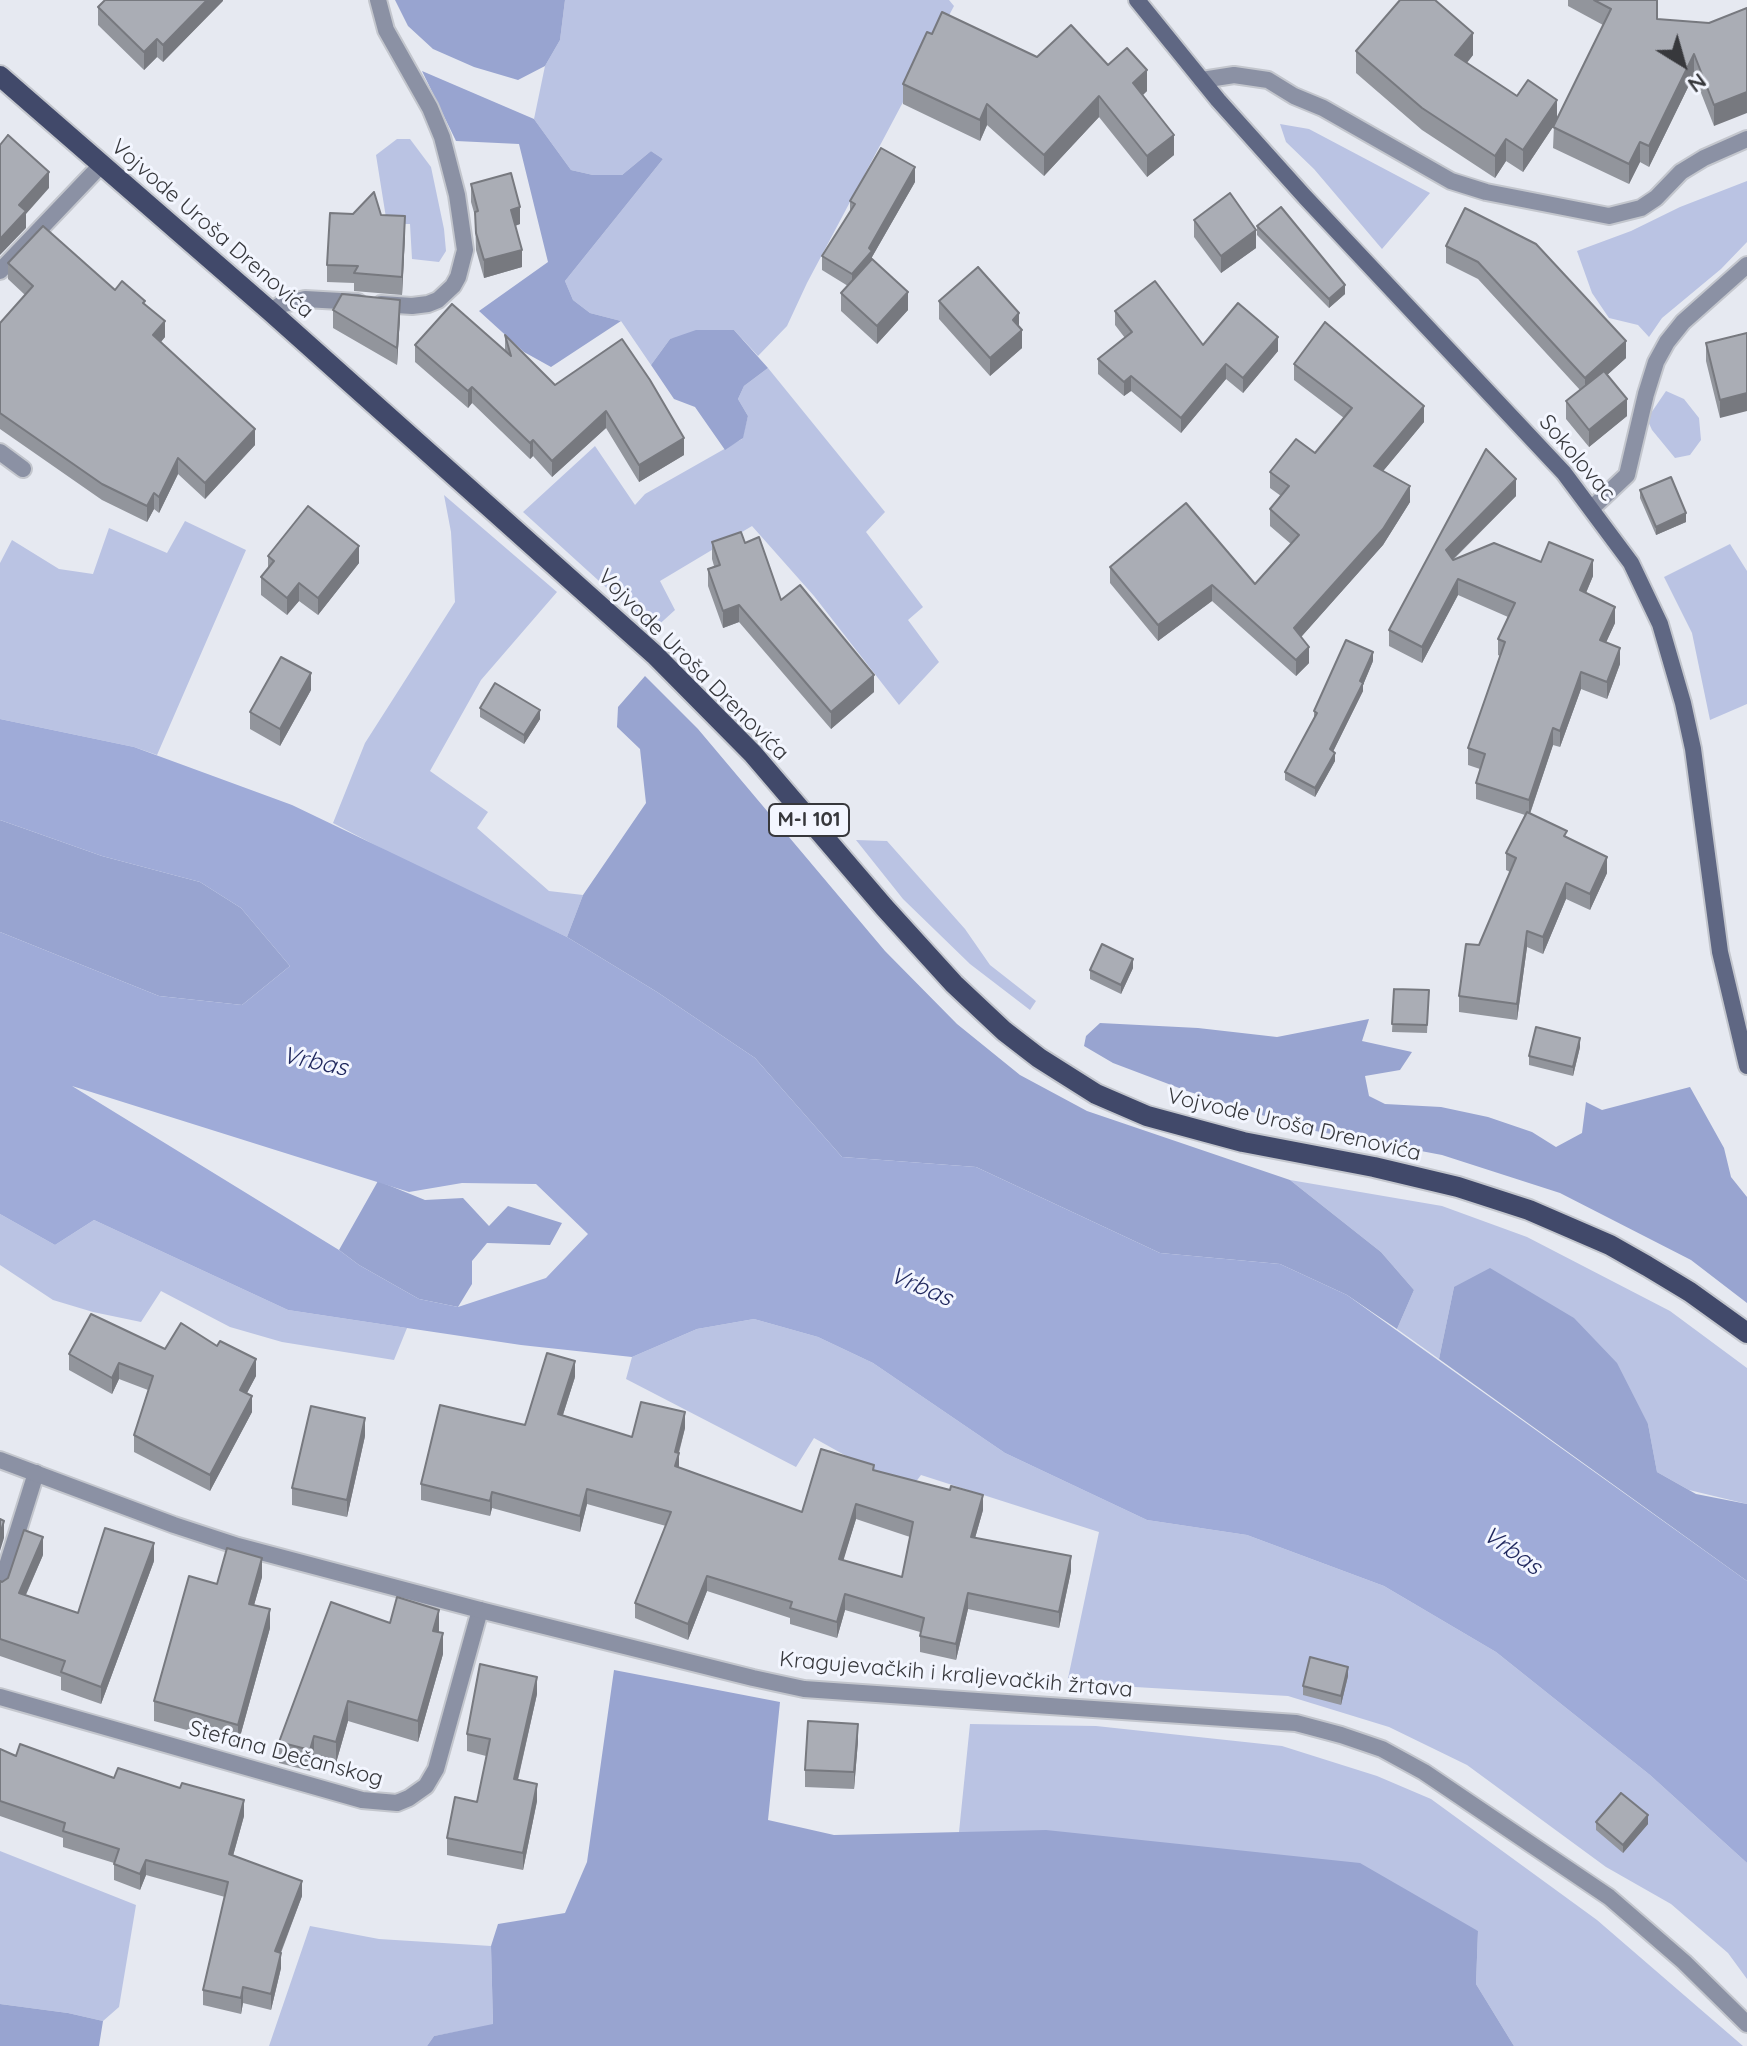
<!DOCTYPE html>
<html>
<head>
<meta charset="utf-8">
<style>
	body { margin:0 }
	#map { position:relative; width:1747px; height:2046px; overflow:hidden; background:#e6e9f1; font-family:Quicksand,sans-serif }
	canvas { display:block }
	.north { position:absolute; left:1643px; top:24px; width:80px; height:80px; -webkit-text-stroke:6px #f3f6ff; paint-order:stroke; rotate:143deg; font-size:22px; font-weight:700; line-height:32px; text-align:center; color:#37383c }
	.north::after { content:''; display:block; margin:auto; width:28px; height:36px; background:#37383c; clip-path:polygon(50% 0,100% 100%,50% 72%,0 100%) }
</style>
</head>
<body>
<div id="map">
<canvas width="1747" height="2046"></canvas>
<div class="north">N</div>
</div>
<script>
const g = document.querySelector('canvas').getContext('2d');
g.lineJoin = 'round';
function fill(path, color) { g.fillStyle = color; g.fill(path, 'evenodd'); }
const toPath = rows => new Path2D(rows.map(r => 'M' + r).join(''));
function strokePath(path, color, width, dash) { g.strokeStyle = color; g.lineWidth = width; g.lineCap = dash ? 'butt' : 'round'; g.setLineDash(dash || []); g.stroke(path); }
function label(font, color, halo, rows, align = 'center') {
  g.font = font + ' Quicksand,sans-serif'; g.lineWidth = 6; g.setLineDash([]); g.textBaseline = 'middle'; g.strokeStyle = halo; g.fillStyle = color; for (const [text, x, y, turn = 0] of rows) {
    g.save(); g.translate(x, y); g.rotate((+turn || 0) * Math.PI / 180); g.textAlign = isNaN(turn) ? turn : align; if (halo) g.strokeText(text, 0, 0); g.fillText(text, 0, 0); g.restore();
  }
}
fill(toPath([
	[565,0,949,0,954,6,807,283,787,326,758,356,734,330,670,339,651,365,621,321,590,313,573,300,565,281,663,159,651,151,622,175,593,175,571,170,534,119,545,66,560,40],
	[1280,124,1309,129,1430,193,1382,249,1314,169,1286,142],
	[397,139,410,139,431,167,444,229,446,251,439,262,412,259,410,224,387,224,376,155],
	[1747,181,1747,242,1721,269,1662,318,1649,337,1638,325,1609,318,1592,293,1577,251,1631,231,1680,207],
	[768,368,885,512,866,532,923,607,908,620,939,662,899,705,814,596,752,526,660,581,675,610,653,630,523,512,595,446,635,505,645,494,742,439,748,416,738,399,744,386],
	[1666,391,1684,399,1699,418,1701,440,1690,455,1675,458,1652,430,1647,419],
	[444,495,557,592,481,680,430,771,488,812,477,828,549,891,583,895,567,937,413,865,333,823,365,743,455,602,451,532],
	[185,521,246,550,157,755,134,747,0,719,0,563,12,540,59,569,93,574,109,528,167,553],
	[1730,544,1747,571,1747,704,1710,720,1692,633,1664,577],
	[856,840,887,841,965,929,990,965,1036,1001,1030,1010,970,964,903,899],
	[1290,1180,1442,1206,1527,1237,1670,1311,1747,1368,1747,1504,1689,1490,1657,1472,1648,1424,1454,1287,1439,1359,1397,1329,1414,1290,1381,1252],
	[0,1214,55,1245,94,1220,288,1310,407,1328,394,1360,282,1342,230,1327,161,1291,141,1322,93,1312,53,1300,0,1265],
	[754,1319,818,1337,873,1363,1005,1453,1147,1520,1247,1535,1384,1586,1496,1652,1650,1775,1747,1863,1747,1979,1728,1953,1671,1904,1606,1867,1467,1765,1389,1727,1288,1696,1067,1683,1099,1532,921,1475,909,1491,814,1438,796,1467,626,1379,632,1357,697,1329],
	[970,1724,1096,1726,1282,1746,1377,1776,1431,1799,1597,1920,1743,2046,1514,2046,1476,1984,1478,1931,959,1832],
	[0,1851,136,1905,119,2007,103,2021,68,2013,0,2004],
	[310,1926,379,1939,491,1946,493,2025,434,2036,427,2046,269,2046]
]), '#bac3e3');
fill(toPath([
	[395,0,565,0,560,40,545,66,518,80,474,67,433,49,408,26],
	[422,71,534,119,571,170,593,175,622,175,651,151,663,159,565,281,573,300,590,313,621,321,551,367,524,352,479,311,548,262,519,144,456,141],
	[696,330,734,330,768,368,744,386,738,399,748,416,743,438,725,450,695,407,674,399,651,365,670,339],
	[645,676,698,729,885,951,957,1024,1020,1075,1087,1111,1290,1180,1381,1252,1414,1290,1397,1329,1347,1295,1280,1264,1160,1253,976,1167,842,1157,755,1058,657,992,567,937,583,895,646,803,640,749,617,727,618,707],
	[0,820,102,856,200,882,241,908,290,966,242,1005,159,996,0,932],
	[1369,1019,1362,1041,1412,1052,1400,1070,1365,1076,1369,1096,1385,1104,1441,1107,1488,1117,1532,1132,1556,1147,1582,1133,1586,1102,1602,1110,1690,1087,1724,1148,1731,1177,1747,1197,1747,1303,1691,1260,1560,1193,1442,1155,1305,1129,1187,1091,1113,1063,1084,1046,1086,1036,1100,1023,1198,1028,1277,1037],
	[378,1181,425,1200,463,1198,489,1226,508,1206,562,1223,550,1245,487,1243,472,1261,472,1284,458,1307,419,1299,359,1265,339,1250],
	[1490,1268,1574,1318,1617,1363,1648,1424,1657,1472,1696,1494,1747,1504,1747,1581,1439,1359,1454,1287],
	[614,1670,780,1702,768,1820,834,1835,1046,1830,1360,1863,1478,1931,1476,1984,1514,2046,427,2046,434,2036,493,2024,491,1946,498,1924,565,1913,587,1862],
	[0,2004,68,2013,103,2021,99,2046,0,2046]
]), '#98a4d0');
fill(toPath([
	[0,719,134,747,292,805,567,937,657,992,755,1058,842,1157,976,1167,1160,1253,1280,1264,1347,1295,1747,1581,1747,1863,1650,1775,1496,1652,1384,1586,1247,1535,1147,1520,1005,1453,873,1363,818,1337,754,1319,697,1329,632,1357,521,1345,407,1328,288,1310,94,1220,55,1245,0,1214,0,932,159,996,242,1005,290,966,241,908,200,882,102,856,0,820],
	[72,1086,409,1192,462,1183,536,1184,588,1234,546,1278,458,1307,419,1299,359,1265,339,1250]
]), '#9fabd8');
const minor = toPath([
	[378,0,386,30,430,108,442,137,457,195,465,250,458,277,453,286,438,300,428,304,412,306,381,304],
	[1202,80,1234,75,1268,80,1294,96,1323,108,1451,181,1486,192,1609,216,1641,208,1656,198,1681,172,1704,158,1747,139],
	[0,271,102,164],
	[270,311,280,305,305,299,358,302],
	[0,452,23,469],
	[1592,508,1627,475,1646,394,1656,362,1667,342,1683,322,1747,265],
	[0,1588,36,1473],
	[0,1697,362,1800,397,1803,409,1798,426,1786,436,1769,480,1610]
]);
const tertiary = toPath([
	[0,1460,174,1525,238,1546,480,1610,753,1678,804,1689,1296,1723,1341,1735,1382,1749,1424,1772,1609,1897,1684,1962,1747,2024]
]);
const secondary = toPath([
	[1137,0,1218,100,1305,197,1564,473,1631,563,1660,624,1683,703,1693,749,1720,952,1747,1066]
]);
const primary = toPath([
	[0,76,270,311,655,655,753,754,884,907,954,984,1004,1031,1039,1058,1096,1094,1147,1116,1243,1142,1374,1167,1458,1187,1529,1210,1610,1245,1647,1266,1690,1292,1747,1333]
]);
strokePath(minor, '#c3c6cd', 20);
strokePath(tertiary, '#c3c6cd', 20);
strokePath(secondary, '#c3c6cd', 20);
strokePath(primary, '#c3c6cd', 24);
strokePath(minor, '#8b91a4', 16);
strokePath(tertiary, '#8b91a4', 16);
strokePath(secondary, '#5f6783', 16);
strokePath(primary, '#41496a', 20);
fill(toPath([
	[223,0,163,62,157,57,144,70,98,25,98,7],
	[1568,0,1657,0,1657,19,1709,23,1747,8,1714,126,1694,75,1649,167,1640,162,1629,184,1553,148,1554,125,1523,172,1506,161,1495,178,1422,130,1356,73,1356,51,1473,55,1467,63,1517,96,1557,120,1603,25,1568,6],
	[932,34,1037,57,1108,65,1147,91,1143,95,1174,155,1147,177,1099,117,1044,176,987,125,980,141,903,104,903,84],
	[915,182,872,257,872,260,908,310,877,344,841,311,841,293,848,286,822,270,822,256,850,212,850,201],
	[471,184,520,224,515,226,522,267,484,278,476,250,475,216,471,202],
	[1465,208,1626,358,1607,375,1627,416,1589,447,1566,419,1566,401,1580,390,1478,279,1446,263,1446,246],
	[1194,220,1256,248,1221,273,1194,237],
	[1257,226,1345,294,1329,308,1257,235],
	[405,234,402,295,354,291,354,283,327,282,327,265],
	[8,263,115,290,145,305,165,337,161,342,255,445,205,499,178,474,159,513,154,509,147,522,102,500,0,429,0,323,25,295,8,279],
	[939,301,1019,328,1022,348,990,376,939,319],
	[333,310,400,317,397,365,333,328],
	[1115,311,1203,345,1278,351,1243,393,1226,379,1181,433,1131,391,1124,396,1098,374,1098,359,1125,338,1115,325],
	[1747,333,1720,418,1706,361,1706,343],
	[505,335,555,385,622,339,684,455,639,482,606,428,552,477,533,456,530,459,472,403,468,408,415,362,415,345,505,351],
	[1294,364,1424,422,1383,471,1410,502,1383,545,1301,637,1309,663,1296,676,1212,601,1158,641,1110,583,1110,567,1255,584,1291,544,1270,526,1270,509,1281,496,1270,488,1270,472,1315,453,1344,418,1294,380],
	[1486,449,1516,496,1453,560,1541,562,1593,576,1586,593,1615,623,1606,642,1620,664,1607,699,1581,689,1560,747,1553,745,1530,814,1567,837,1607,873,1590,910,1566,899,1543,954,1527,947,1517,1020,1459,1012,1459,996,1479,945,1510,872,1506,870,1506,853,1525,815,1476,799,1476,783,1480,769,1468,765,1468,748,1500,656,1498,655,1498,639,1508,617,1458,595,1422,663,1389,646,1389,630],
	[1640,490,1686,522,1656,535,1640,498],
	[712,542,745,543,781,600,874,692,831,729,739,622,723,628,708,586,708,569,714,566,712,559],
	[268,556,359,563,318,615,299,601,287,615,261,595,261,577,268,569],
	[1373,661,1363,685,1363,691,1333,751,1335,761,1315,797,1285,780,1285,772,1314,718,1314,711],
	[311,690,280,746,250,729,250,712],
	[480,708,540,719,524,744,480,717],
	[1133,968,1121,994,1090,979,1090,970],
	[1394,989,1429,990,1427,1033,1392,1032],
	[1580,1047,1573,1076,1529,1065,1529,1056],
	[165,1349,256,1376,247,1393,252,1412,210,1491,134,1452,134,1435,148,1390,119,1379,112,1394,69,1370,69,1354],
	[575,1377,563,1415,632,1437,685,1428,679,1453,679,1467,802,1512,874,1470,983,1510,975,1538,1071,1571,1059,1628,968,1609,956,1660,920,1652,920,1632,845,1610,837,1638,790,1624,790,1618,707,1591,688,1640,635,1618,635,1603,666,1526,587,1504,580,1532,492,1508,490,1516,421,1500,421,1484,525,1425],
	[856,1519,910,1537,902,1577,843,1560],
	[365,1436,347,1517,292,1505,292,1488],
	[43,1555,26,1595,78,1613,154,1561,101,1704,61,1690,61,1677,0,1656,0,1581,2,1582,8,1578],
	[262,1577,254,1605,270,1628,238,1744,154,1721,154,1701,217,1584],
	[390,1623,438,1632,443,1654,418,1742,348,1721,336,1763,314,1756,310,1771,279,1763,279,1742],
	[1348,1676,1341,1705,1303,1695,1303,1686],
	[537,1694,518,1780,537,1801,523,1870,447,1855,447,1838,477,1802,486,1756,467,1751,467,1734],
	[858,1741,854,1789,805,1787,805,1770],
	[0,1749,16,1756,114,1778,244,1816,233,1856,302,1896,281,1953,281,1968,271,2010,243,2003,241,2014,203,2005,203,1990,225,1897,146,1875,140,1890,114,1880,114,1863,63,1847,63,1838,0,1816],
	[1596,1822,1648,1824,1623,1853,1596,1830]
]), '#92959c');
fill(toPath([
	[207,0,223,0,223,1,163,62,163,45],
	[1473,33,1473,55,1455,77,1455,55],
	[157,39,157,57,144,70,144,52],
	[1694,54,1694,75,1649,167,1649,146],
	[1147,70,1147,91,1133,104,1133,83],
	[1747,92,1747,113,1714,126,1714,105],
	[1099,96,1099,117,1044,176,1044,155],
	[1557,100,1557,121,1523,172,1523,150],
	[987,104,987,125,980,141,980,120],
	[1174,135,1174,155,1147,177,1147,156],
	[1506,139,1506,161,1495,178,1495,156],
	[1640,142,1640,162,1629,184,1629,164],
	[915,167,915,182,872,257,872,265,852,289,852,274,869,248],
	[49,172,49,188,26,214,26,228,0,255,0,239,19,205],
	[520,207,520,224,511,227,511,210],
	[405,216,405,234,402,295,402,277],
	[1256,230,1256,248,1221,273,1221,256],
	[522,250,522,267,484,278,484,260],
	[1345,285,1345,294,1329,308,1329,299],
	[908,292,908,310,877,344,877,326],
	[400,300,400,317,397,365,397,348],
	[1019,313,1019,331,1013,320],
	[165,321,165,337,153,351,153,335],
	[1022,330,1022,348,990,376,990,358],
	[1278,337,1278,351,1243,393,1243,378],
	[1626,341,1626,358,1585,395,1585,378],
	[1226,364,1226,379,1181,433,1181,418],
	[1131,376,1131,391,1124,396,1124,382],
	[472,387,472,403,468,408,468,391],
	[1747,393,1747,411,1720,418,1720,400],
	[1627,399,1627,416,1589,447,1589,430],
	[1424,406,1424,422,1374,482,1374,466],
	[606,411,606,428,552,477,552,461],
	[255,429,255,445,205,499,205,483],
	[684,438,684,455,639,482,639,465],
	[533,440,533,456,530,459,530,443],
	[178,458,178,474,159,513,159,497],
	[1516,479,1516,496,1446,566,1446,550],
	[1410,486,1410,502,1383,545,1294,645,1294,628],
	[154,493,154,509,147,522,147,506],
	[1686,513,1686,522,1656,535,1656,527],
	[359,546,359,563,318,615,318,598],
	[1593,560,1593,576,1580,607,1580,590],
	[1458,579,1458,595,1422,663,1422,647],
	[299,583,299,601,287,615,287,598],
	[1212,585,1212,601,1158,641,1158,625],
	[739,605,739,622,723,628,723,611],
	[1615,607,1615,623,1600,656,1600,640],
	[1309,647,1309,663,1296,676,1296,660],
	[1620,648,1620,664,1607,699,1607,682],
	[1373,652,1373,661,1363,685,1363,691,1330,758,1330,749],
	[1581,672,1581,689,1560,747,1560,731],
	[311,673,311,690,280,746,280,729],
	[874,675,874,692,831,729,831,712],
	[540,710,540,719,524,744,524,735],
	[1553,728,1553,745,1529,816,1529,800],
	[1335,753,1335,761,1315,797,1315,788],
	[1607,857,1607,873,1590,910,1590,894],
	[1566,883,1566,899,1543,954,1543,937],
	[1527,931,1527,947,1517,1020,1517,1004],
	[1133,959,1133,968,1121,994,1121,985],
	[1580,1038,1580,1047,1573,1076,1573,1067],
	[256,1359,256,1376,240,1406,240,1390],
	[575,1361,575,1377,558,1430,558,1414],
	[119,1363,119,1379,112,1394,112,1378],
	[252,1396,252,1412,210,1491,210,1475],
	[685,1412,685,1428,676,1462,679,1453,679,1469,675,1482,675,1452],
	[365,1418,365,1436,347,1517,347,1500],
	[587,1489,587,1504,580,1532,580,1516],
	[492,1492,492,1508,490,1516,490,1501],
	[983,1495,983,1510,971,1552,971,1537],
	[856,1504,856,1519,839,1575,839,1559],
	[4,1521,4,1538,0,1551,0,1534],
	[43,1537,43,1555,19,1610,19,1593],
	[154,1543,154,1561,101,1704,101,1687],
	[1071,1556,1071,1571,1059,1628,1059,1612],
	[262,1558,262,1577,249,1623,249,1604],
	[707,1576,707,1591,688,1640,688,1624],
	[968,1593,968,1609,956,1660,956,1644],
	[845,1594,845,1610,837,1638,837,1622],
	[270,1609,270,1628,238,1744,238,1725],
	[439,1610,439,1631,433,1651,433,1631],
	[443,1633,443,1654,418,1742,418,1721],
	[1348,1667,1348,1676,1341,1705,1341,1696],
	[537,1677,537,1694,514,1796,514,1779],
	[348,1701,348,1721,336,1763,336,1742],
	[858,1724,858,1741,854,1789,854,1772],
	[314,1736,314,1756,310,1771,310,1750],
	[537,1784,537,1801,523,1870,523,1853],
	[244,1800,244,1816,229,1870,229,1854],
	[1648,1815,1648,1824,1623,1853,1623,1845],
	[146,1860,146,1875,140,1890,140,1874],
	[302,1881,302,1896,275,1967,275,1951],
	[281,1953,281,1968,271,2010,271,1994],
	[243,1987,243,2003,241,2014,241,1998]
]), '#77797f');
const building = toPath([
	[105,0,207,0,163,45,157,39,144,52,98,7,105,0],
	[1400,0,1435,0,1473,33,1455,55,1517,96,1528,80,1557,100,1523,150,1506,139,1495,156,1422,108,1356,51,1400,0],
	[1594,0,1657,0,1657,19,1709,23,1747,8,1747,92,1714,105,1694,54,1649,146,1640,142,1629,164,1553,127,1611,9,1594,0],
	[942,12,1037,57,1071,25,1108,65,1127,48,1147,70,1133,83,1174,135,1147,156,1099,96,1044,155,987,104,980,120,903,84,927,32,932,34,942,12],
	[8,135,49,172,19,205,26,211,0,239,0,145,8,135],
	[881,148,915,167,869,248,872,251,852,274,822,256,855,204,850,201,881,148],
	[511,173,520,207,511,210,522,250,484,260,476,233,475,212,478,211,471,184,511,173],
	[374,192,381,215,405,216,402,277,354,273,358,266,327,265,330,213,353,214,374,192],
	[1230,193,1256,230,1221,256,1194,220,1230,193],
	[1281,207,1345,285,1329,299,1257,226,1281,207],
	[1465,208,1536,244,1626,341,1585,378,1478,262,1446,246,1465,208],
	[43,226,115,290,122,281,145,301,143,303,165,321,153,335,255,429,205,483,178,458,159,497,154,493,147,506,102,484,0,413,0,323,33,286,8,263,43,226],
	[872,259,908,292,877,326,841,293,872,259],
	[978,267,1019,313,1013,320,1022,330,990,358,939,301,978,267],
	[1155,281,1203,345,1238,303,1278,337,1243,378,1226,364,1181,418,1131,376,1124,382,1098,359,1132,332,1115,311,1155,281],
	[342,294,400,300,397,348,333,310,342,294],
	[452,304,511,356,505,335,555,385,622,339,650,380,684,438,639,465,606,411,552,461,533,440,530,443,472,387,468,391,415,345,452,304],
	[1325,322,1424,406,1374,466,1410,486,1383,529,1294,628,1309,647,1296,660,1212,585,1158,625,1110,567,1186,503,1255,584,1299,535,1270,509,1289,486,1270,472,1296,439,1315,453,1352,408,1294,364,1325,322],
	[1747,333,1747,393,1720,400,1706,343,1747,333],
	[1604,371,1627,399,1589,430,1566,401,1604,371],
	[1486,449,1516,479,1446,550,1453,560,1494,543,1541,562,1549,542,1593,560,1580,590,1615,607,1600,640,1620,648,1607,682,1581,672,1560,731,1553,728,1529,800,1476,783,1485,754,1468,748,1505,642,1498,639,1515,603,1458,579,1422,647,1389,630,1486,449],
	[1671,477,1686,513,1656,527,1640,490,1671,477],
	[308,506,359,546,318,598,299,583,287,598,261,577,274,561,268,556,308,506],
	[741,532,745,543,759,537,781,600,800,585,874,675,831,712,739,605,723,611,708,569,720,565,712,542,741,532],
	[1346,640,1373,652,1360,681,1363,683,1330,749,1335,753,1315,788,1285,772,1317,713,1314,711,1346,640],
	[281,657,311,673,280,729,250,712,281,657],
	[495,683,540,710,524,735,480,708,495,683],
	[1527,812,1567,831,1564,836,1607,857,1590,894,1566,883,1543,937,1527,931,1517,1004,1459,996,1466,944,1479,945,1516,858,1506,853,1527,812],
	[1102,944,1133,959,1121,985,1090,970,1102,944],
	[1394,989,1429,990,1427,1025,1392,1024,1394,989],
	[1536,1027,1580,1038,1573,1067,1529,1056,1536,1027],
	[91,1314,165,1349,181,1323,217,1346,220,1341,256,1359,240,1390,252,1396,210,1475,134,1435,153,1376,119,1363,112,1378,69,1354,91,1314],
	[547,1353,575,1361,558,1414,632,1437,641,1402,685,1412,675,1452,679,1453,675,1466,802,1512,821,1449,874,1465,873,1470,950,1490,951,1486,983,1495,971,1537,1071,1556,1059,1612,968,1593,956,1644,920,1636,924,1618,845,1594,837,1622,790,1608,792,1602,707,1576,688,1624,635,1603,671,1512,587,1489,580,1516,492,1492,490,1501,421,1484,440,1405,525,1425,547,1353],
	[856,1504,913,1522,902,1577,839,1559,856,1504],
	[311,1406,365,1418,347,1500,292,1488,311,1406],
	[0,1519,4,1521,0,1534,0,1519],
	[105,1528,154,1543,101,1687,61,1672,65,1661,0,1639,0,1581,2,1582,8,1578,24,1530,43,1537,19,1593,78,1613,105,1528],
	[227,1548,262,1558,249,1604,270,1609,238,1725,154,1701,189,1576,217,1584,227,1548],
	[397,1597,439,1610,433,1631,443,1633,418,1721,348,1701,336,1742,314,1736,310,1750,279,1742,331,1602,390,1623,397,1597],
	[1310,1657,1348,1667,1341,1696,1303,1686,1310,1657],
	[480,1664,537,1677,514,1779,537,1784,523,1853,447,1838,455,1797,477,1802,490,1739,467,1734,480,1664],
	[808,1721,858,1724,854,1772,805,1770,808,1721],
	[20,1744,114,1778,118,1768,180,1788,182,1783,244,1800,229,1854,302,1881,275,1951,281,1953,271,1994,243,1987,241,1998,203,1990,228,1882,146,1860,140,1874,114,1864,119,1849,63,1831,65,1823,0,1801,0,1749,16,1756,20,1744],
	[1621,1793,1648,1815,1623,1845,1596,1822,1621,1793]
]);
fill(building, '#aaadb5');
strokePath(building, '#77797f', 2);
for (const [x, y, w] of [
	[809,820,80]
]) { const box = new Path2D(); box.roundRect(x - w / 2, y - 16, w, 32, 6); g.fillStyle = '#f3f6ff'; g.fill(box); strokePath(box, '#37383c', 2); }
label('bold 20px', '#37383c', null, [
	["M-I 101",809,820]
]);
label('22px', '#37383c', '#f3f6ff', [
	["Vojvode Uroša Drenovića",212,229,41],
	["Sokolovac",1577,458,50],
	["Vojvode Uroša Drenovića",693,665,45],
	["Vojvode Uroša Drenovića",1294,1125,13],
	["Kragujevačkih i kraljevačkih žrtava",956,1675,5],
	["Stefana Dečanskog",286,1754,15]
]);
label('italic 24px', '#1f275d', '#f3f6ff', [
	["Vrbas",315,1062,12],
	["Vrbas",921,1287,23],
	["Vrbas",1512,1551,35]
]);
</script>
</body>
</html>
